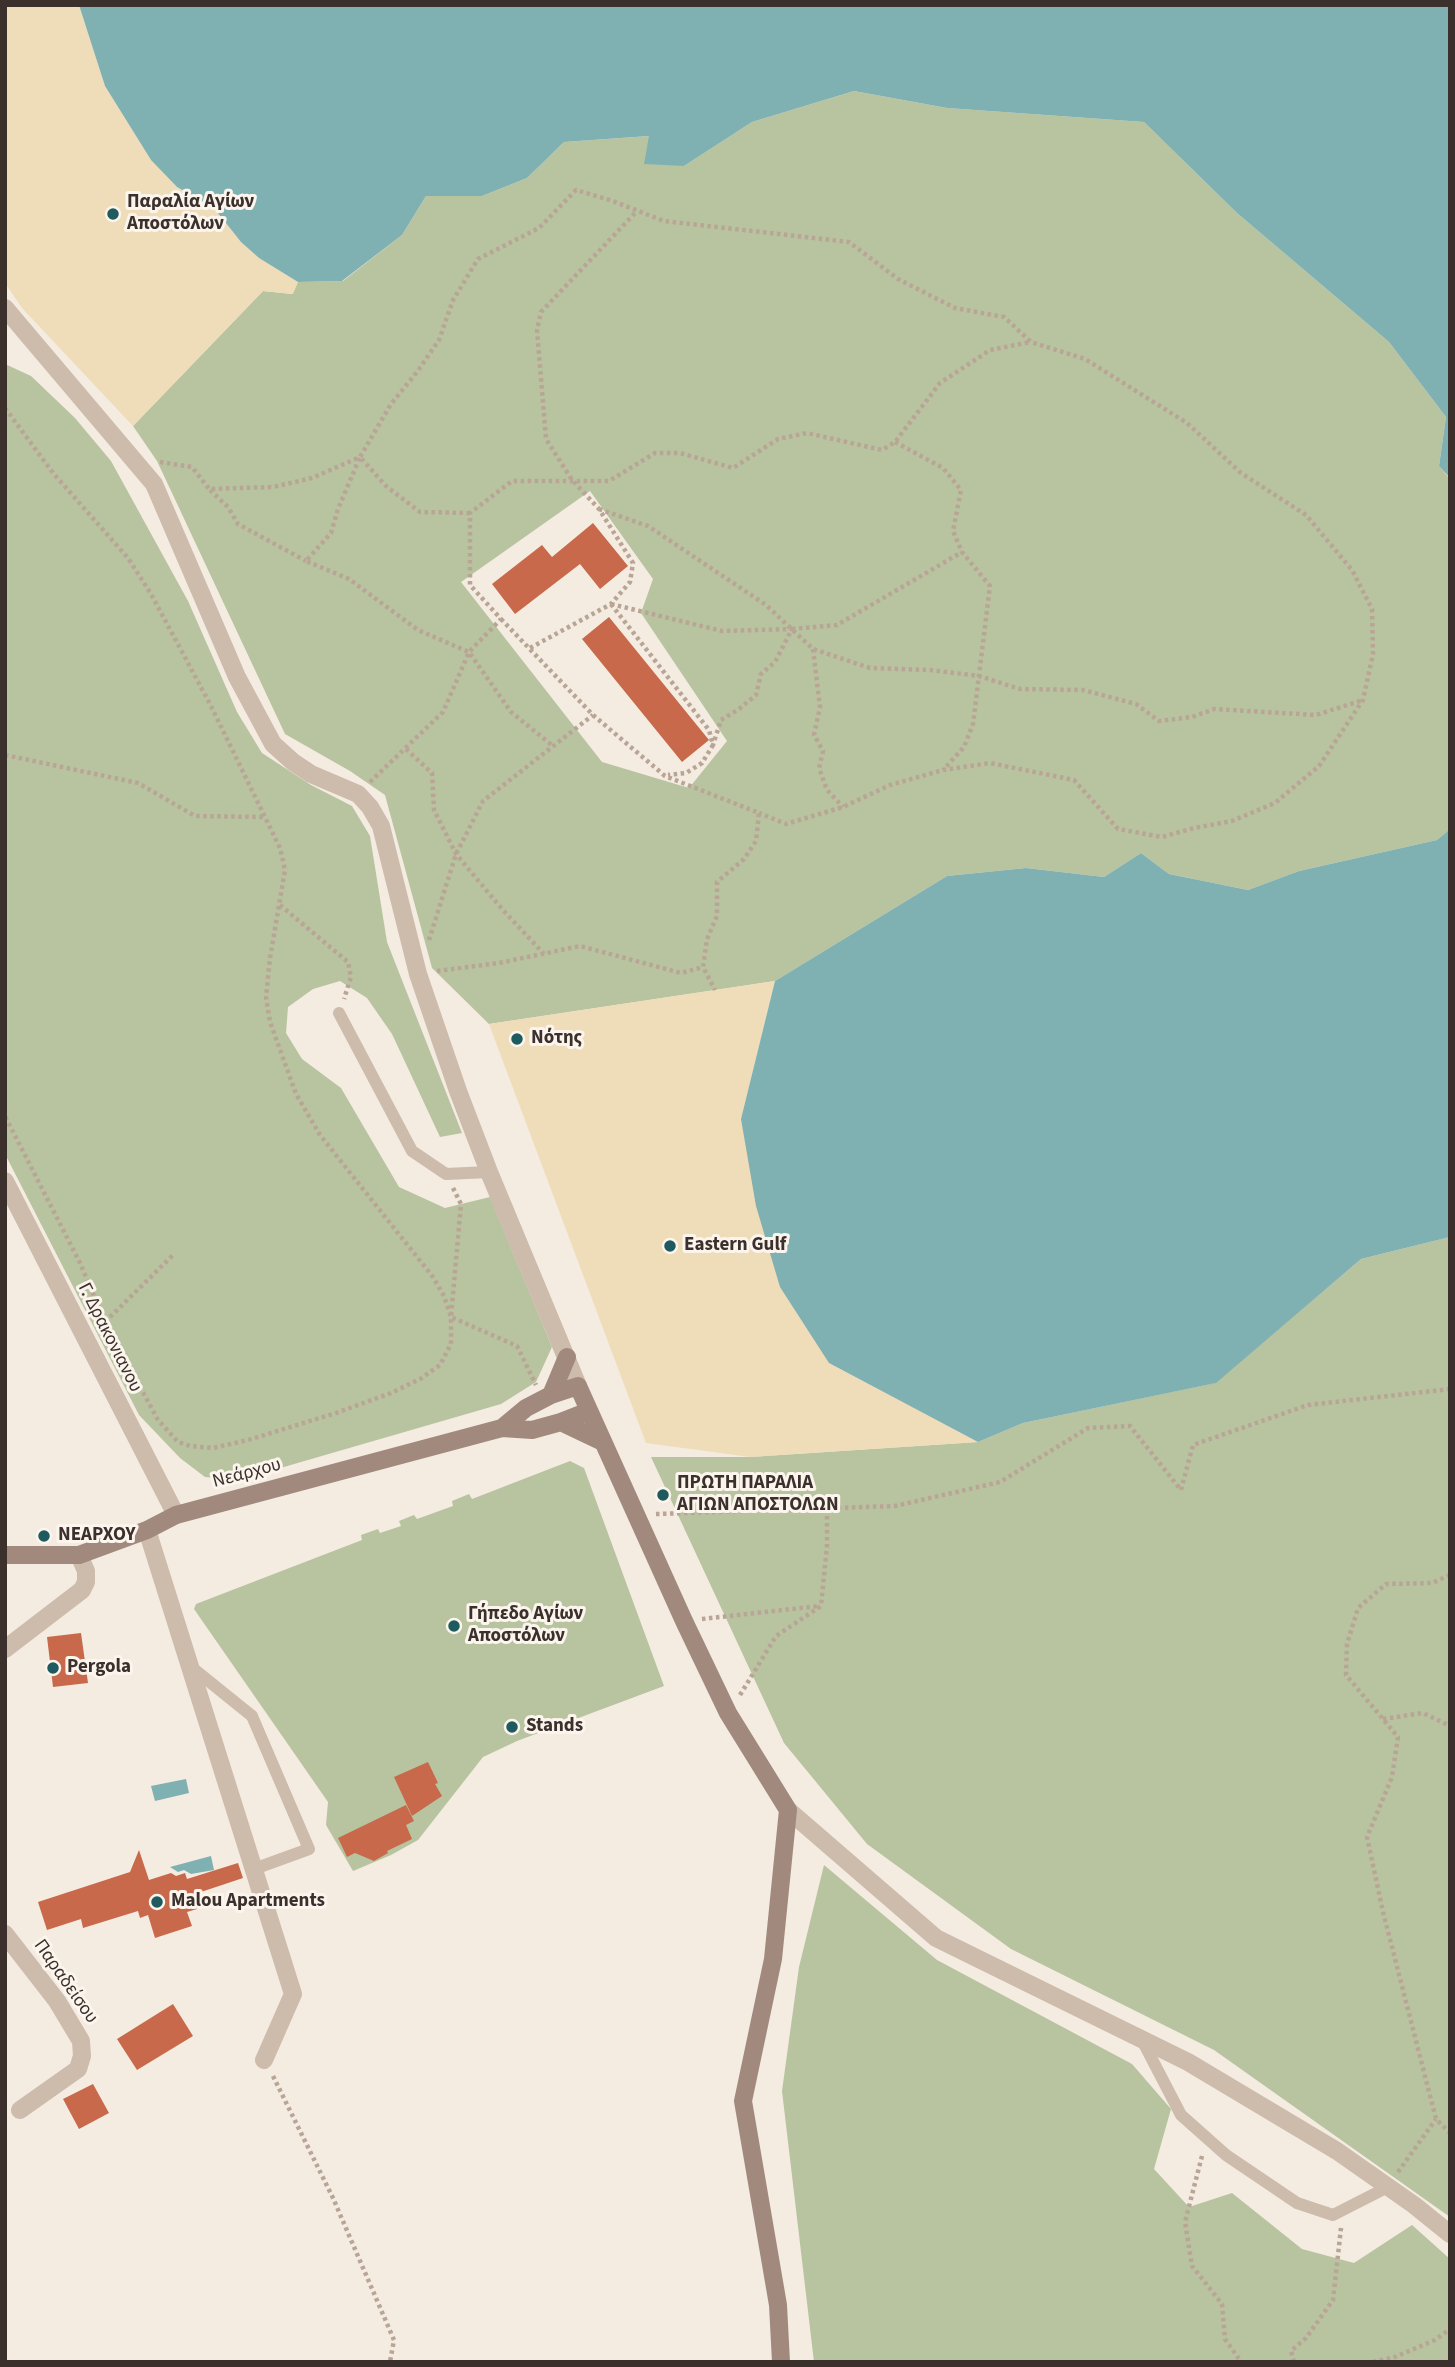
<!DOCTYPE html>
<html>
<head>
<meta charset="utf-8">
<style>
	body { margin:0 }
	#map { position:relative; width:1455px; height:2367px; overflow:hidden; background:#f4ebe1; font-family:"Source Sans 3",sans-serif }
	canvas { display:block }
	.frame { position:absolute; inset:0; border:7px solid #3b302b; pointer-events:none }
</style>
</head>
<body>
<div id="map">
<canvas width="1455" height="2367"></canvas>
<div class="frame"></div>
</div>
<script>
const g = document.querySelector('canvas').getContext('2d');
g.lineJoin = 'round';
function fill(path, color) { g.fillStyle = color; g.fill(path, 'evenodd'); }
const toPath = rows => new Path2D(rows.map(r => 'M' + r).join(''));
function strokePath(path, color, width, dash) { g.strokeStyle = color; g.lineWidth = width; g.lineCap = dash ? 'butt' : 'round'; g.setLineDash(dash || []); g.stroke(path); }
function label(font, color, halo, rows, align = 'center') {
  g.font = font + ' "Source Sans 3",sans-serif'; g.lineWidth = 6; g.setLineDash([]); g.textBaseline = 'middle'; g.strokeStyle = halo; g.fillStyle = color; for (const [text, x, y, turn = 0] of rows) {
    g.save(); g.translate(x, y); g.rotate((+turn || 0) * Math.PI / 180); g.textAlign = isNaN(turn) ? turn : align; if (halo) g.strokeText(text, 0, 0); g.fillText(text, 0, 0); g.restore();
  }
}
fill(toPath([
	[854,91,947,108,1144,122,1237,213,1389,342,1446,417,1439,466,1450,479,1450,829,1437,840,1299,871,1248,890,1169,874,1141,853,1104,877,1026,868,947,876,775,981,489,1024,432,968,385,795,350,771,285,734,157,461,133,426,263,291,292,294,298,282,343,281,402,235,426,196,482,196,527,178,564,142,650,136,684,166,752,122],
	[590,491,653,579,641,613,727,741,689,788,602,762,461,582],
	[5,364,31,376,75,418,111,461,188,601,237,712,262,753,311,785,352,806,370,836,387,942,462,1133,440,1137,392,1034,367,998,340,981,313,989,288,1007,286,1033,302,1059,341,1088,399,1187,445,1208,490,1197,552,1347,536,1382,501,1404,239,1480,205,1477,180,1458,139,1415,5,1154],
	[1450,1237,1450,2217,1214,2050,1011,1949,867,1844,784,1743,651,1457,750,1457,978,1442,1023,1423,1215,1383,1361,1259],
	[570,1461,584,1468,664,1686,517,1741,483,1757,418,1840,391,1855,353,1871,326,1825,328,1802,194,1609,196,1604,362,1540,361,1535,378,1529,380,1533,401,1526,399,1521,414,1515,417,1519,453,1506,452,1501,469,1494,472,1499],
	[824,1865,937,1960,1132,2064,1171,2109,1154,2169,1189,2207,1232,2193,1302,2249,1354,2263,1412,2225,1450,2259,1450,2362,814,2362,782,2091,799,1967]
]), '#b8c4a0');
fill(toPath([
	[5,5,79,5,105,86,151,160,177,187,214,208,241,242,259,258,298,282,293,294,263,291,133,426,22,308,5,283],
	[775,981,741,1119,829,1363,978,1442,750,1457,646,1443,489,1024]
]), '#efdcb8');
fill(toPath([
	[79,5,1450,5,1450,478,1439,466,1446,417,1389,342,1237,213,1144,122,947,108,854,91,752,122,684,166,644,164,649,136,564,142,527,178,482,196,426,196,402,235,342,281,298,282,259,258,241,242,214,208,177,187,151,160,105,86],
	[1450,829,1450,1237,1361,1259,1216,1383,1023,1423,978,1442,829,1363,780,1287,756,1206,741,1119,775,981,947,876,1026,868,1104,877,1141,853,1169,874,1248,890,1299,871,1437,840],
	[186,1779,189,1793,155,1801,151,1786],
	[211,1856,214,1870,191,1874,184,1870,178,1872,170,1867]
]), '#7fb0b2');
fill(toPath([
	[593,523,628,566,600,589,580,564,515,614,492,584,542,545,552,557],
	[609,617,709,740,682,762,582,639],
	[81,1633,88,1683,53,1687,47,1637],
	[428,1762,438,1783,435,1784,442,1796,412,1816,394,1777],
	[406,1805,414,1821,406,1825,412,1839,387,1851,388,1853,374,1861,355,1853,347,1857,338,1838],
	[139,1850,149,1880,171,1873,176,1876,185,1873,187,1879,238,1863,243,1878,192,1895,197,1909,187,1912,192,1926,155,1938,148,1915,140,1918,138,1911,83,1928,81,1919,47,1930,38,1902,130,1872],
	[173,2004,193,2036,137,2070,117,2039],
	[93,2084,109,2113,79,2129,63,2099]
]), '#c8694b');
strokePath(toPath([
	[5,408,53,473,128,558,151,594,211,706,280,848,285,870,270,958,266,997,270,1022,296,1094,320,1135,433,1277,444,1296,451,1317,451,1344,440,1365,420,1379,391,1393,336,1413,248,1440,213,1448,190,1446,178,1442,158,1420,105,1322,80,1263,5,1116],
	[895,442,943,468,961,490,953,531,962,552,990,586,973,724,964,747,943,770],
	[160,462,192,467,209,489,273,487,312,478,360,457,391,404,417,372,439,340,453,300,478,259,539,228,576,190,610,200,664,221,849,242,898,279,955,308,1004,317,1031,342,1085,359,1187,423,1241,473,1306,515,1352,570,1372,609,1373,654,1363,700,1319,766,1275,803,1232,821,1194,828,1162,837,1118,829,1074,780,990,763,943,770,890,785,843,807,786,824,759,813],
	[210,490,228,507,238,524,306,561],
	[599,509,648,526,766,605,813,649,870,668,930,670,979,676,1020,689,1083,690,1136,704,1159,721,1192,717,1214,709,1316,715,1363,700],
	[470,513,420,512,386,486,360,457,338,509,331,533,306,561,349,579,418,630,469,652,511,712,553,746],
	[611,604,722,631,792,629,775,662,761,674,756,695,739,709,721,720,713,745],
	[611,604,709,730,713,745,702,763,686,773,668,775],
	[501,619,593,715,665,776,759,813,756,841,744,859,717,882,717,916,707,939,703,967,715,990],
	[792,629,837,625,962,552],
	[530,648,611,604,630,582,633,563,599,509,572,480,546,439,537,330,541,312,637,211],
	[813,649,820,707,814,735,823,751,819,768,827,790,843,807],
	[406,749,432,773,434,810,456,854,502,909,544,954],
	[5,755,138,783,195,816,264,817],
	[370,782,443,712,469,652,501,619,470,585,470,513,512,481,609,481,655,453,680,453,733,468,778,439,807,433,882,450,895,442,940,383,990,350,1031,342],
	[280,905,348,962,351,977,344,999],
	[429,940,456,854,483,801,593,715],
	[437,971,499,963,580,946,681,973,703,967],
	[453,1188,461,1204,451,1317,517,1346,536,1385],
	[105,1322,174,1254],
	[656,1514,895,1506,1000,1482,1088,1428,1130,1426,1181,1490,1193,1445,1308,1405,1450,1389],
	[1450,1575,1432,1583,1386,1584,1358,1608,1347,1644,1346,1675,1398,1737,1392,1777,1367,1837,1383,1912,1436,2119,1450,2133],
	[702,1619,819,1606],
	[740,1695,776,1636,821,1606,827,1546,827,1509],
	[1383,1719,1423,1713,1450,1726],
	[273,2076,333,2198,394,2340,390,2362],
	[1202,2156,1185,2222,1192,2266,1222,2304,1225,2339,1241,2362],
	[1398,2172,1436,2119],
	[1294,2362,1291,2351,1306,2338,1333,2300,1341,2228],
	[1373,2362,1395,2357,1435,2340,1450,2329]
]), '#b9a596', 4.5, [3.5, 3.5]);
strokePath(toPath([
	[339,1013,412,1151,446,1174,489,1172],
	[190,1666,252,1716,309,1849,254,1869],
	[1142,2040,1181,2115,1226,2155,1297,2203,1333,2215,1388,2187]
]), '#cdbbac', 12);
strokePath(toPath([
	[5,308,154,484,237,677,273,744,293,762,311,774,358,794,370,807,381,826,418,974,458,1091,489,1172,578,1386],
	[5,1181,176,1515],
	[147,1530,293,1994,264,2060],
	[5,1649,82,1590,86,1582,86,1571,79,1555],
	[788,1810,936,1938,1188,2062,1337,2151,1414,2205,1450,2234],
	[5,1934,57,2001,81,2041,82,2056,78,2069,20,2110]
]), '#cdbbac', 18);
strokePath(toPath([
	[551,1395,567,1357],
	[561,1422,603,1442],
	[502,1428,526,1408,551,1395,578,1386,684,1621,728,1713,788,1810,773,1959,743,2101,778,2305,781,2362],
	[5,1555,79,1555,147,1530,176,1515,502,1428,532,1430,561,1422,589,1411]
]), '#a18a7d', 18);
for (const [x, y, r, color] of [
	[113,214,7,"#1f5a5e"],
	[517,1039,7,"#1f5a5e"],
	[670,1246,7,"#1f5a5e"],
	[663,1495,7,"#1f5a5e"],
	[44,1536,7,"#1f5a5e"],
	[454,1626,7,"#1f5a5e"],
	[53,1668,7,"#1f5a5e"],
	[512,1727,7,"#1f5a5e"],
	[157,1902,7,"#1f5a5e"]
]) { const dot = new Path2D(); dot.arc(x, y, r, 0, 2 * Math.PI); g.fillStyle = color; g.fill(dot); strokePath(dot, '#fbf5ee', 2.5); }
label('bold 19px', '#3b302b', '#fbf5ee', [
	["Παραλία Αγίων",127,203],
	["Αποστόλων",127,225],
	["Νότης",531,1039],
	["Eastern Gulf",684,1246],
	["ΠΡΩΤΗ ΠΑΡΑΛΙΑ",677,1484],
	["ΑΓΙΩΝ ΑΠΟΣΤΟΛΩΝ",677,1506],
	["ΝΕΑΡΧΟΥ",58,1536],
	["Γήπεδο Αγίων",468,1615],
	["Αποστόλων",468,1637],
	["Pergola",67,1668],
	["Stands",526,1727],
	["Malou Apartments",171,1902]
], 'left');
label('19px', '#3b302b', '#fbf5ee', [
	["Γ. Δρακονιανου",109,1338,63],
	["Νεάρχου",247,1474,-15],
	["Παραδείσου",65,1982,55]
]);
</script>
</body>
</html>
